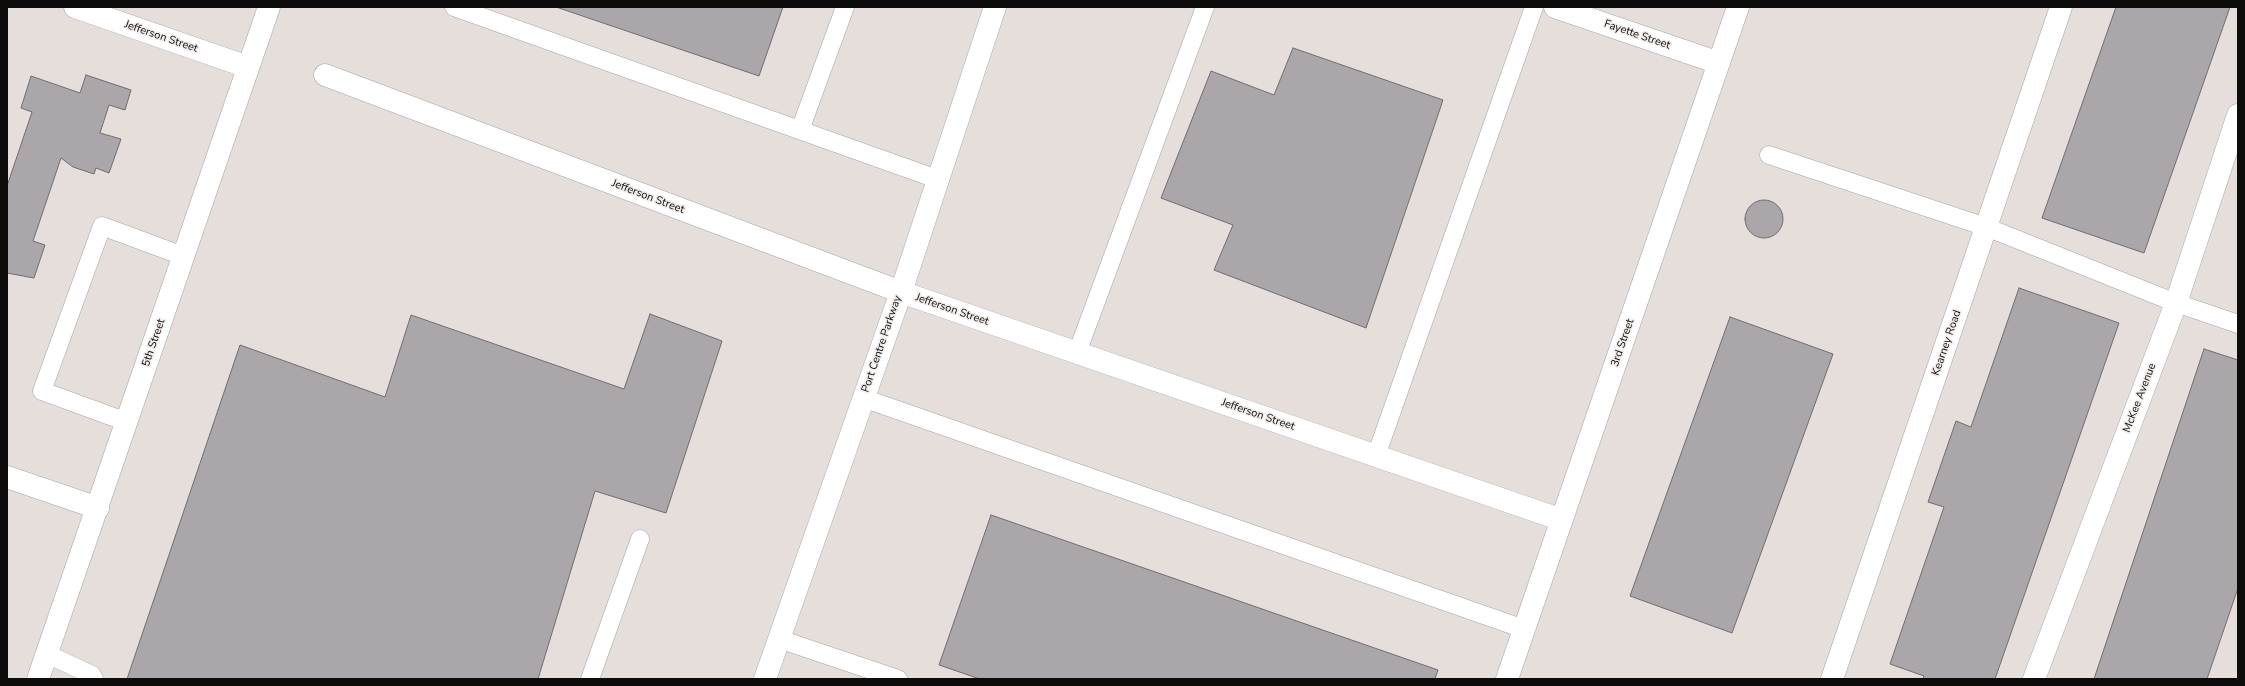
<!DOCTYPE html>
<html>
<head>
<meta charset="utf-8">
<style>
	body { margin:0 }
	#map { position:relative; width:2245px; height:686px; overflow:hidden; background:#e5dedb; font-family:"Nunito Sans",sans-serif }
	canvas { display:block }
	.frame { position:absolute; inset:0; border:8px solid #0e0c0b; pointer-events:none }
</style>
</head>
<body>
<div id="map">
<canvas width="2245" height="686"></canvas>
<div class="frame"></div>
</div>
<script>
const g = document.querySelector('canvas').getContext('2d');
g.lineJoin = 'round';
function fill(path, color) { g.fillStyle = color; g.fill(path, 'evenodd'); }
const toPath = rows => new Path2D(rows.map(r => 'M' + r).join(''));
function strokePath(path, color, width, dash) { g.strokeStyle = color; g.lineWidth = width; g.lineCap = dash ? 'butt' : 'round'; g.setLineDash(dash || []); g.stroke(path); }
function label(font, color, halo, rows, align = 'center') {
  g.font = font + ' "Nunito Sans",sans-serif'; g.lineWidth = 3; g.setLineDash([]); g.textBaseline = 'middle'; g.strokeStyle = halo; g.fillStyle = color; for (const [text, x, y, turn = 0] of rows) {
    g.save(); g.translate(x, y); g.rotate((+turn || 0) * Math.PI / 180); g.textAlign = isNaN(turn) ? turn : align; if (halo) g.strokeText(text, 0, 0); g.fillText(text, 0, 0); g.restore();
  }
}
const building = toPath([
	[556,7,783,7,759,76,556,7],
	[2116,7,2230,7,2144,253,2042,218,2116,7],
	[1293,48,1443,100,1366,328,1214,270,1233,225,1161,198,1211,71,1274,95,1293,48],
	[86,75,131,90,125,110,109,105,100,133,121,139,109,173,96,168,94,174,73,167,61,158,33,241,45,245,34,278,7,273,7,186,32,112,21,108,31,76,80,93,86,75],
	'1745 219a19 19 0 1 1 38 0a19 19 0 1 1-38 0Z',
	[2019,288,2119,323,1995,679,1923,679,1924,676,1890,664,1944,507,1928,502,1956,421,1971,427,2019,288],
	[650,314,722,341,666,513,595,491,538,679,127,679,240,345,385,397,411,315,624,389,650,314],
	[1730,317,1833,354,1732,633,1630,596,1730,317],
	[2204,349,2238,360,2238,588,2207,679,2094,679,2204,349],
	[991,515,1438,670,1435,679,980,679,939,665,991,515]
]);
fill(building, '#aaa6aa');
strokePath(building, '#706c70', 1);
const lane = toPath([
	[454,7,937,179],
	[800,130,845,7],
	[1769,155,1986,227,2176,303,2238,324],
	[1077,353,1205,7],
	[863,398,1524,629],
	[127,422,42,391,102,226,183,256],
	[1376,456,1534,7],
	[779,639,898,679],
	[47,654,92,675,94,679],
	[590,679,640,539]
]);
const street = toPath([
	[75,7,248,67],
	[1555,7,1719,63],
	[325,75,901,292,1562,520],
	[7,477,98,508],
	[38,679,269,7],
	[1507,679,1738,7],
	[1832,679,2061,7],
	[2034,679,2176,303,2238,115]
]);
const secondary = toPath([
	[765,679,901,292,995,7]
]);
strokePath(lane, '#a9a3a0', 19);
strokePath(street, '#a9a3a0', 23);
strokePath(secondary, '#a9a3a0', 23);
strokePath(lane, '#fff', 18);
strokePath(street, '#fff', 22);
strokePath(secondary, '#fff', 22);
label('11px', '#0e0c0b', '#f2ece8', [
	["Fayette Street",1637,35,19],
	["Jefferson Street",161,37,19],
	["Jefferson Street",648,197,21],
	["Jefferson Street",952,310,19],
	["5th Street",154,343,-71],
	["3rd Street",1623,343,-71],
	["Kearney Road",1947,343,-71],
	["Port Centre Parkway",882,344,-71],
	["McKee Avenue",2140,398,-69],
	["Jefferson Street",1258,415,19]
]);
</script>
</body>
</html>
